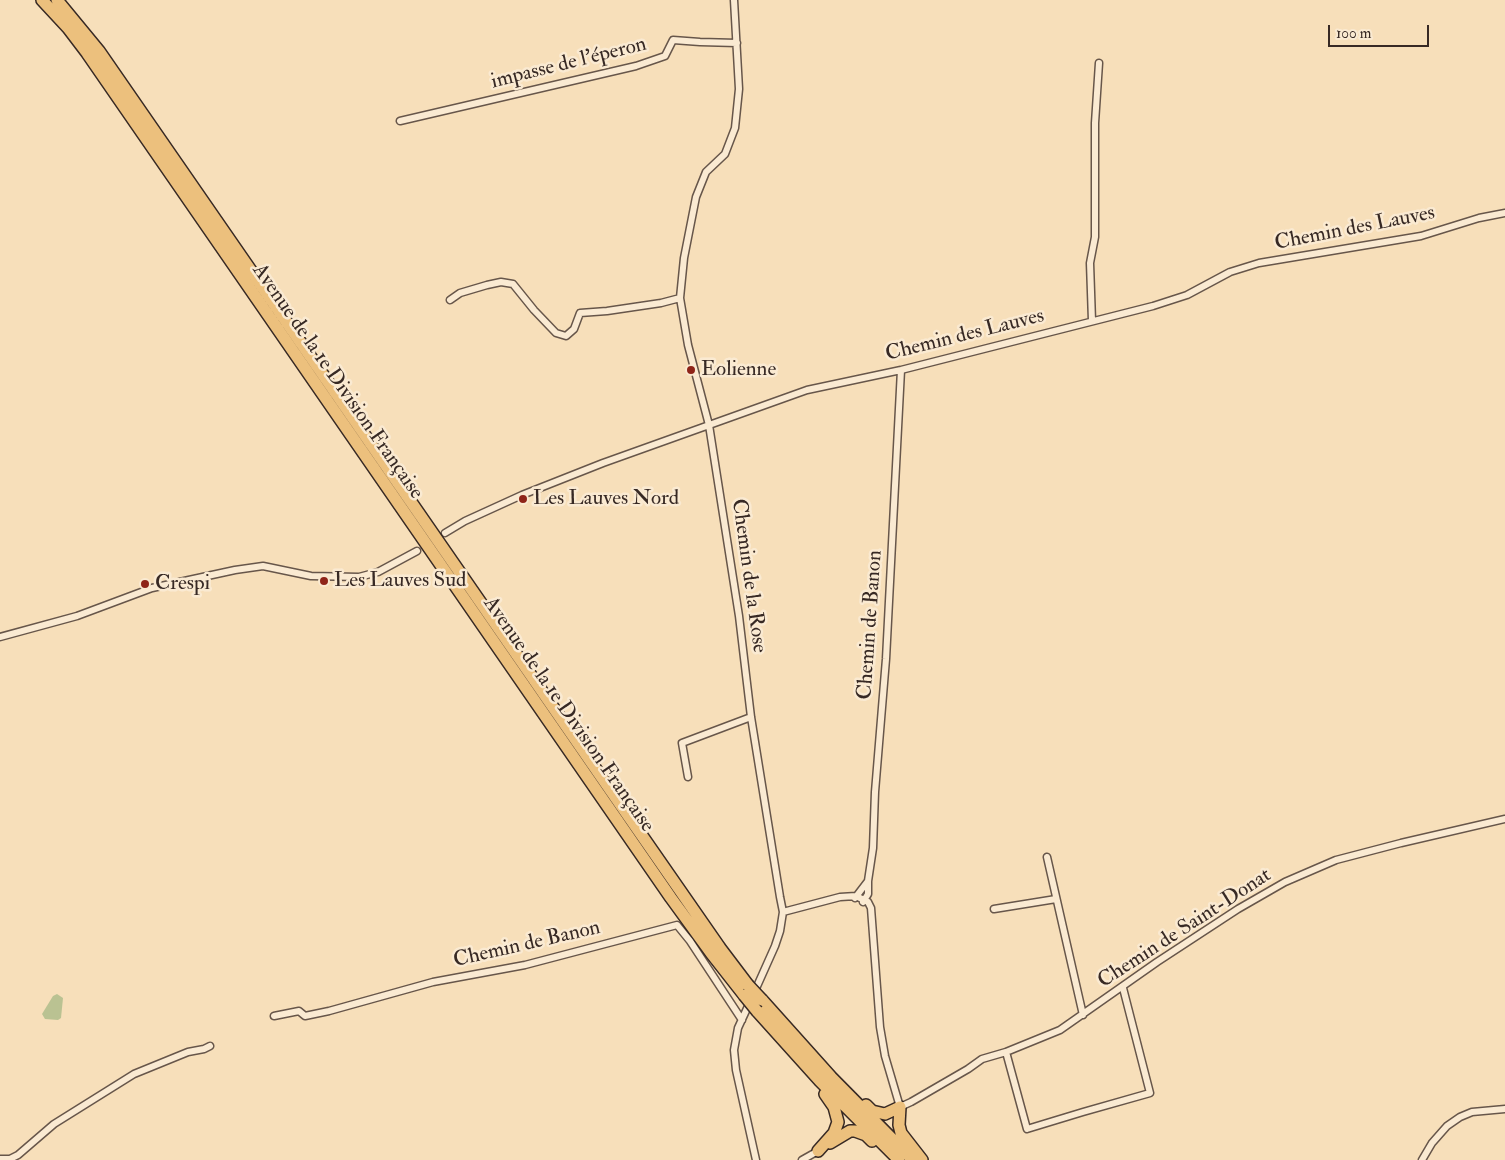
<!DOCTYPE html>
<html>
<head>
<meta charset="utf-8">
<style>
	body { margin:0 }
	#map { position:relative; width:1505px; height:1160px; overflow:hidden; background:#f7dfba; font-family:"IM FELL Double Pica",serif }
	canvas { display:block }
	.scale { position:absolute; left:1328px; top:25px; width:101px; height:22px; box-sizing:border-box; border:2px solid #372924; border-top:0; padding-left:6px; font-size:15px; line-height:18px; white-space:nowrap; color:#372924; -webkit-text-stroke:4px #faead2; paint-order:stroke }
</style>
</head>
<body>
<div id="map">
<canvas width="1505" height="1160"></canvas>
<div class="scale">100 m</div>
</div>
<script>
const g = document.querySelector('canvas').getContext('2d');
g.lineJoin = 'round';
function fill(path, color) { g.fillStyle = color; g.fill(path, 'evenodd'); }
const toPath = rows => new Path2D(rows.map(r => 'M' + r).join(''));
function strokePath(path, color, width, dash) { g.strokeStyle = color; g.lineWidth = width; g.lineCap = dash ? 'butt' : 'round'; g.setLineDash(dash || []); g.stroke(path); }
function label(font, color, halo, rows, align = 'center') {
  g.font = font + ' "IM FELL Double Pica",serif'; g.lineWidth = 5; g.setLineDash([]); g.textBaseline = 'middle'; g.strokeStyle = halo; g.fillStyle = color; for (const [text, x, y, turn = 0] of rows) {
    g.save(); g.translate(x, y); g.rotate((+turn || 0) * Math.PI / 180); g.textAlign = isNaN(turn) ? turn : align; if (halo) g.strokeText(text, 0, 0); g.fillText(text, 0, 0); g.restore();
  }
}
fill(toPath([
	[57,994,63,998,61,1018,58,1020,45,1019,42,1014,53,996]
]), '#bac292');
const minor = toPath([
	[734,0,739,89,735,128,725,154,706,172,696,197,684,258,680,298,688,345,709,425,739,616,751,717,780,897,783,912,780,931,775,946,754,993],
	[400,121,636,66,665,56,673,40,700,42,737,43],
	[450,300,460,293,487,285,501,282,513,284,534,310,556,333,566,336,574,329,580,313,607,311,661,303,680,298],
	[1092,321,1090,263,1095,237,1095,123,1099,63],
	[445,533,465,521,522,495,603,463,807,390,901,370,1153,306,1187,295,1230,272,1259,263,1421,236,1479,218,1505,213],
	[0,637,77,616,152,588,235,570,263,566,311,576,359,577,378,572,417,551],
	[688,777,682,743,751,717],
	[1047,857,1083,1015],
	[855,898,868,881],
	[863,902,868,894,868,881,873,848,875,792,886,659,901,370],
	[994,909,1056,899],
	[783,912,840,897,856,896,868,902,871,908,880,1027,885,1056,900,1107,911,1102,968,1069,982,1059,1006,1052,1060,1030,1157,962,1238,909,1285,882,1336,860,1401,843,1505,819],
	[750,1002,738,1028,734,1050,736,1070,756,1160],
	[274,1016,299,1011,305,1016,329,1011,433,982,525,965,677,925,690,941,742,1020],
	[1006,1052,1027,1129,1083,1112,1150,1093,1123,988],
	[0,1159,10,1159,18,1155,54,1124,134,1074,188,1052,204,1049,210,1046],
	[802,1160,818,1151],
	[1422,1160,1432,1143,1447,1126,1460,1117,1472,1112,1505,1109]
]);
const trunk = toPath([
	[42,0,68,28,87,53,671,898,711,953,744,995],
	[57,0,99,51,629,817,720,948,748,985],
	[762,1000,831,1077,913,1160],
	[757,1011,820,1081,899,1160],
	[866,1105,872,1111,885,1114,900,1107],
	[900,1107,899,1125,901,1133,922,1160],
	[830,1143,850,1131,855,1131,866,1135,872,1141],
	[818,1151,834,1133,838,1122,834,1107,825,1094]
]);
strokePath(minor, '#67564a', 9);
strokePath(trunk, '#372924', 14);
strokePath(minor, '#faead2', 6);
strokePath(trunk, '#ecc07d', 11);
const trunkBridge = toPath([
	[748,985,762,1000],
	[744,995,757,1011]
]);
strokePath(trunkBridge, '#372924', 14, []);
strokePath(trunkBridge, '#ecc07d', 11);
for (const [x, y, r, color] of [
	[691,370,5,"#8f2418"],
	[523,499,5,"#8f2418"],
	[324,581,5,"#8f2418"],
	[145,584,5,"#8f2418"]
]) { const dot = new Path2D(); dot.arc(x, y, r, 0, 2 * Math.PI); g.fillStyle = color; g.fill(dot); strokePath(dot, '#faead2', 2); }
label('21px', '#372924', '#faead2', [
	["impasse de l'éperon",569,64,-14],
	["Chemin des Lauves",1355,229,-11],
	["Chemin des Lauves",965,336,-14],
	["Avenue de la 1e Division Française",337,382,55],
	["Chemin de la Rose",748,576,82],
	["Chemin de Banon",871,625,-86],
	["Avenue de la 1e Division Française",568,715,55],
	["Chemin de Saint-Donat",1185,929,-33],
	["Chemin de Banon",527,945,-13]
]);
label('21px', '#372924', '#faead2', [
	["Eolienne",701,370],
	["Les Lauves Nord",533,499],
	["Les Lauves Sud",334,581],
	["Crespi",155,584]
], 'left');
</script>
</body>
</html>
